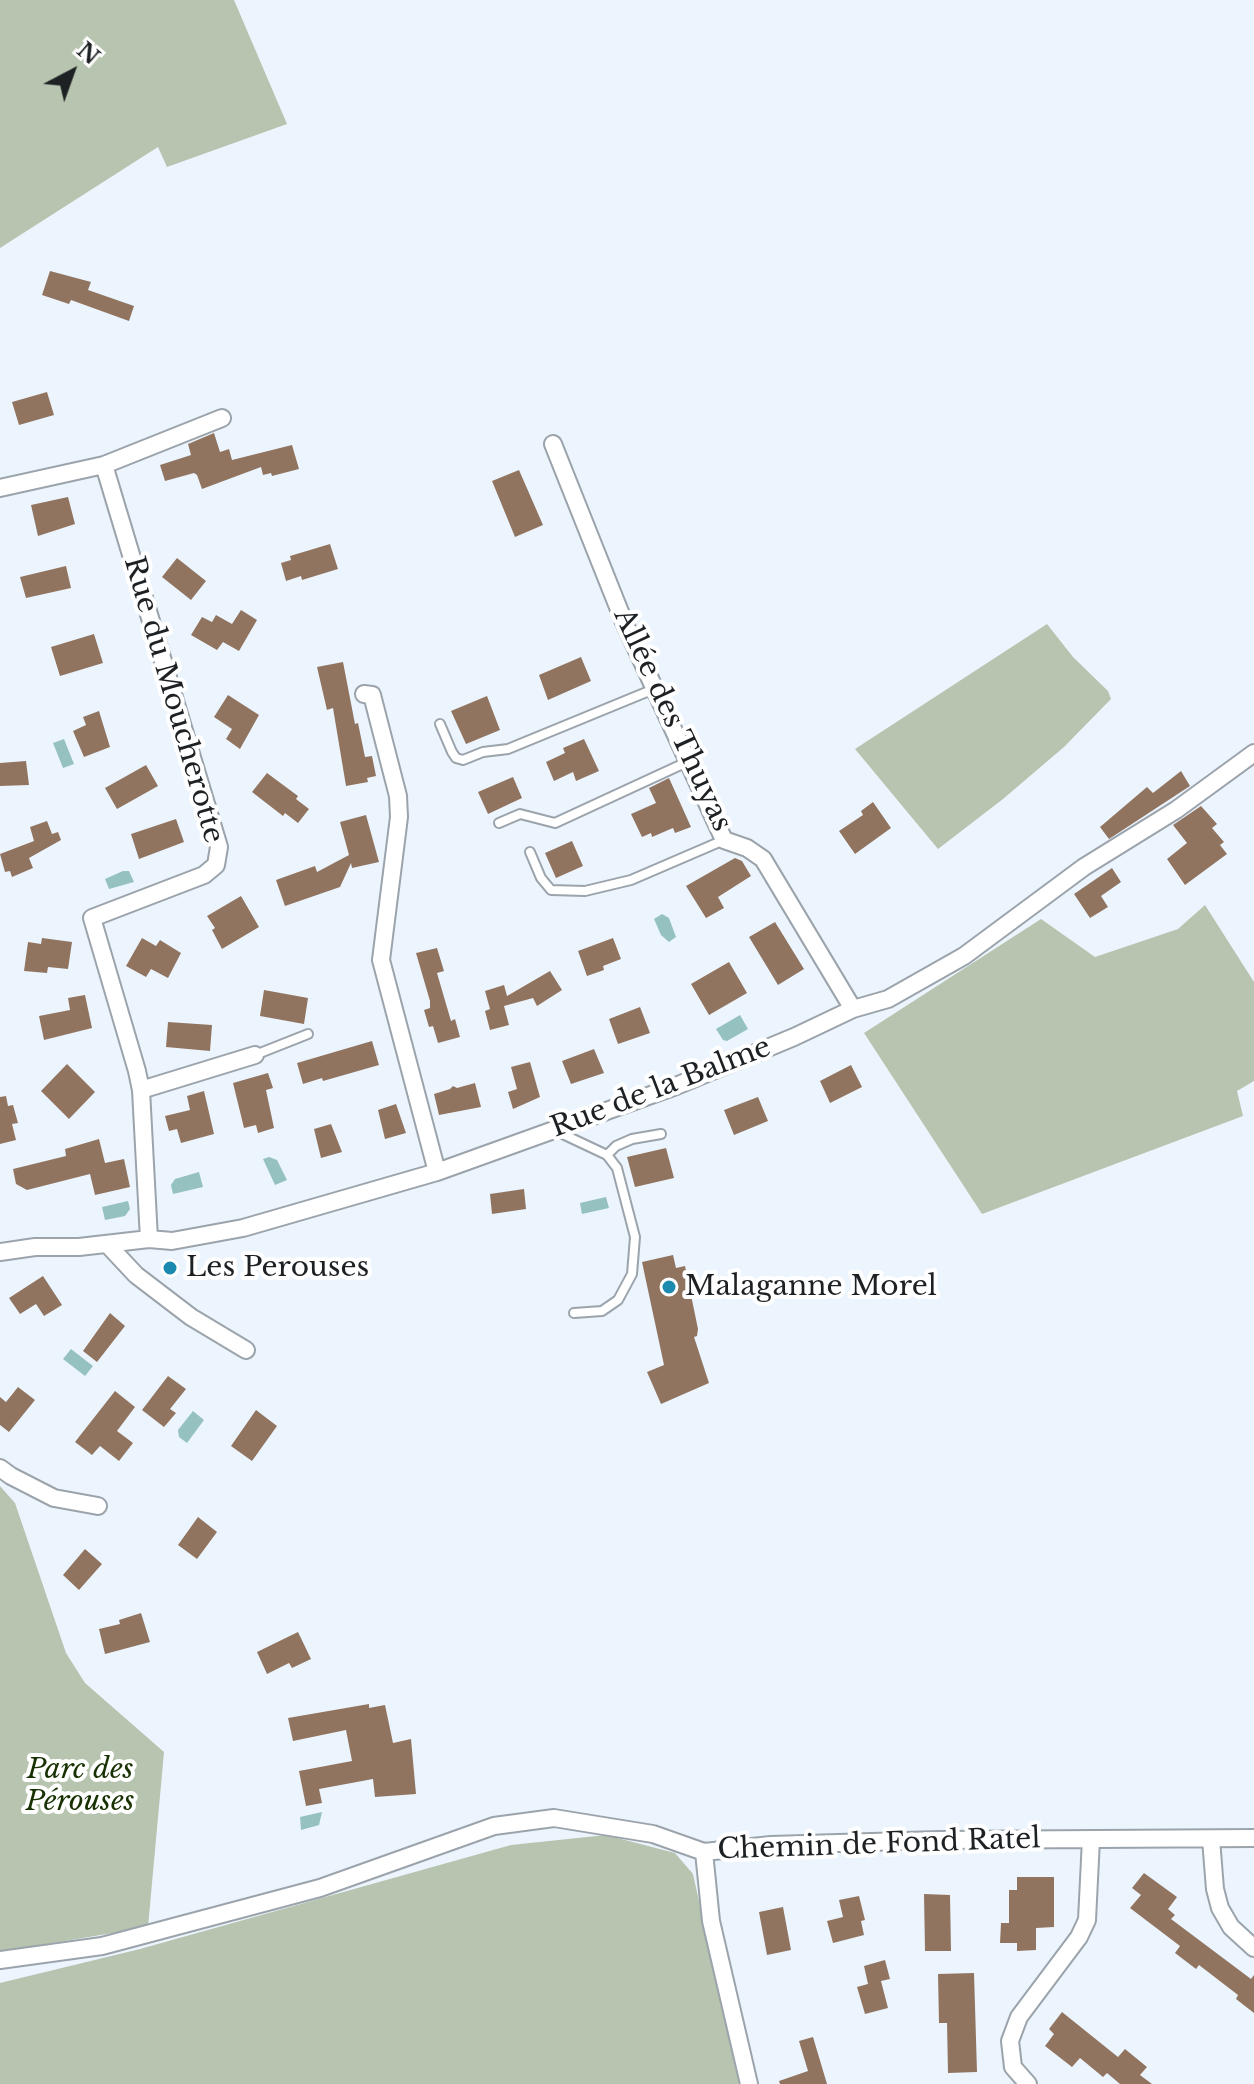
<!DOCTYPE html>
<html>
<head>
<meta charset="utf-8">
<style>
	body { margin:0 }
	#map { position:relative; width:1254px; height:2084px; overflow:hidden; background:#ecf5fe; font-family:"Libre Baskerville",serif }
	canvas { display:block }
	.north { position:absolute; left:32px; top:32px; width:80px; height:80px; -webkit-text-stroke:6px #fff; paint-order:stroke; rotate:41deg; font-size:22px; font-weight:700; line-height:32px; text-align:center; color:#1e2124 }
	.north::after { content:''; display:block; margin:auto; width:28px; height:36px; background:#1e2124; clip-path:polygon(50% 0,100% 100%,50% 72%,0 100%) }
</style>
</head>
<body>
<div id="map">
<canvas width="1254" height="2084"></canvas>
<div class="north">N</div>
</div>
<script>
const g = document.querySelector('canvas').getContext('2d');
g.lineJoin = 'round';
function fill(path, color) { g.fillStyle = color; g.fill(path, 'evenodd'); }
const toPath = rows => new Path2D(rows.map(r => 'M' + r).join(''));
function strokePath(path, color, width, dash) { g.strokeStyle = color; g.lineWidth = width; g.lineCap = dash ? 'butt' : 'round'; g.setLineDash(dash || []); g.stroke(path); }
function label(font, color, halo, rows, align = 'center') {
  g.font = font + ' "Libre Baskerville",serif'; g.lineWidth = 8; g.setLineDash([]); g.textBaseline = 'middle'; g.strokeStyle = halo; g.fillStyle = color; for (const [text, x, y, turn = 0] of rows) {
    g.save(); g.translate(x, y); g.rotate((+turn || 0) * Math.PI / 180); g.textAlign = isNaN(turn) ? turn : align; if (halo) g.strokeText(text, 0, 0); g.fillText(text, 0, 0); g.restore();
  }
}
fill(toPath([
	[0,0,234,0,287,124,167,167,158,147,0,248],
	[1047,624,1073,657,1108,691,1111,699,1064,747,1003,799,938,849,855,749],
	[1205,905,1254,982,1254,1081,1237,1091,1243,1116,982,1214,864,1033,1041,919,1095,957,1178,929],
	[0,1486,15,1503,66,1653,85,1683,164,1752,148,1927,0,1952],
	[606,1835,675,1853,693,1874,739,2084,0,2084,0,1983,140,1949,511,1845]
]), '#b7c4af');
fill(toPath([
	[64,739,74,764,63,768,53,743],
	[123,871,129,871,134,882,109,889,105,879],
	[662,914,669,918,676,937,669,942,661,935,654,919],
	[740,1015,748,1029,727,1041,723,1040,716,1029],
	[269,1157,277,1160,287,1180,275,1185,263,1159],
	[199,1172,203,1187,173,1194,171,1185,175,1179],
	[606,1197,609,1208,582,1214,580,1203],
	[128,1201,130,1209,125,1216,105,1220,102,1207],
	[71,1349,93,1366,85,1376,63,1359],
	[193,1411,204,1420,187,1443,179,1437,178,1430],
	[322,1812,319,1825,301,1830,300,1817]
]), '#95c1c1');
fill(toPath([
	[50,271,91,282,88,290,134,306,129,321,71,300,69,304,42,295],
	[47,392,54,415,19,425,12,402],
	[214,433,220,452,229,449,232,460,292,445,299,469,272,476,271,473,263,475,261,467,202,489,197,475,194,473,165,481,160,465,191,455,188,444],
	[519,470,543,525,515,537,492,481],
	[68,497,75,524,38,536,31,505],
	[330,544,338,569,302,580,301,576,286,581,281,563,291,560,290,556],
	[177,558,206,581,191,600,162,577],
	[66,566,71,588,26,598,20,577],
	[241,610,257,620,239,651,223,642,217,650,191,635,202,617,212,622,216,615,232,624],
	[94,634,103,663,60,676,51,647],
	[581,657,591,681,548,700,539,675],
	[343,662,355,724,358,723,365,757,372,756,376,776,367,778,368,782,346,786,333,708,327,710,317,667],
	[228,695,259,715,240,749,226,739,232,729,214,717],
	[487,696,500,730,466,744,451,711],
	[99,711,110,747,84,757,73,731,86,725,83,717],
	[584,739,599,771,576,781,573,772,554,781,546,762,565,753,563,748],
	[26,761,29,785,0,786,0,763],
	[146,765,158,786,117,809,105,788],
	[1181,771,1190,786,1109,839,1100,827,1147,787,1153,793],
	[267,773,298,796,296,799,309,809,298,823,285,813,283,816,252,792],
	[513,777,522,798,488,814,478,792],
	[669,778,691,827,675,833,673,828,652,837,651,833,642,837,631,814,656,803,649,788],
	[873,802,891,828,855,854,839,831,863,815,861,811],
	[1201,806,1217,824,1212,828,1224,842,1220,845,1227,854,1185,885,1167,859,1187,843,1173,825],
	[366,815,379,862,352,868,351,863,340,887,285,906,276,880,315,866,317,872,349,855,340,822],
	[176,819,184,842,139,859,131,834],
	[47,821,52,834,58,832,61,840,29,858,33,868,12,877,10,871,5,872,0,854,34,841,30,827],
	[572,841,583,866,556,878,545,853],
	[735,858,742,861,751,876,718,897,724,908,706,918,686,886],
	[1112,868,1121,882,1101,896,1108,907,1090,918,1074,894],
	[241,896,259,927,222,949,212,930,215,928,207,916],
	[775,922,804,969,778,985,749,937],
	[42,938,72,942,68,969,48,967,47,973,24,971,28,942,41,944],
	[142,938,156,946,160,940,181,953,168,978,151,969,146,977,126,966],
	[613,938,621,959,603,966,604,970,587,976,578,951],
	[437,948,444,971,437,973,451,1021,455,1019,460,1037,438,1043,433,1026,429,1027,424,1010,430,1008,430,1001,416,953],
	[729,962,747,993,709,1015,691,984],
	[550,971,562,990,537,1006,533,998,504,1006,509,1025,490,1030,485,1011,490,1009,485,991,504,985,507,996],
	[264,990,308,998,304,1024,260,1016],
	[85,995,92,1028,44,1040,39,1016,70,1010,68,998],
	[640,1007,650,1033,618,1044,609,1019],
	[168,1022,212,1025,210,1051,166,1047],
	[372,1041,379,1065,323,1081,322,1078,303,1084,297,1063],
	[594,1049,604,1073,571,1084,562,1061],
	[530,1062,540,1097,513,1109,508,1092,517,1089,511,1067],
	[67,1064,95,1092,69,1119,41,1091],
	[851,1065,862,1087,830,1103,820,1081],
	[268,1073,273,1088,266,1090,274,1128,258,1133,256,1125,244,1128,233,1083],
	[475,1083,481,1107,439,1115,434,1094,450,1089,453,1086,457,1088],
	[204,1091,214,1134,181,1143,177,1129,169,1131,165,1116,190,1110,187,1096],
	[6,1096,8,1106,13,1105,18,1123,12,1124,16,1140,0,1144,0,1097],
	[758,1097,768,1121,734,1135,724,1110],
	[396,1104,406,1133,385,1139,378,1110],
	[331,1124,342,1152,321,1158,314,1129],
	[99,1139,105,1163,124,1159,130,1187,95,1195,90,1174,27,1190,16,1184,13,1169,66,1156,65,1149],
	[666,1148,674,1178,635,1187,627,1157],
	[524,1189,526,1209,492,1214,490,1194],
	[673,1255,676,1268,685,1266,698,1329,697,1336,694,1337,709,1383,661,1404,647,1372,664,1365,642,1262],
	[43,1276,62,1305,44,1316,36,1304,20,1314,9,1298],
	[110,1313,125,1326,97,1362,83,1351],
	[168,1376,186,1389,170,1409,176,1413,164,1427,142,1410],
	[18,1387,35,1400,9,1432,0,1425,0,1397,6,1402],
	[115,1391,135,1407,117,1431,133,1443,119,1461,100,1446,92,1455,75,1442],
	[256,1410,277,1426,252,1461,231,1446],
	[198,1517,217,1532,197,1559,178,1545],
	[85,1549,102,1564,79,1590,63,1575],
	[141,1613,150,1642,105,1654,99,1629,120,1624,119,1620],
	[298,1632,311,1659,292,1668,289,1663,267,1674,257,1652],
	[369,1704,369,1708,385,1705,393,1743,411,1739,416,1794,375,1797,373,1779,319,1789,322,1803,306,1806,299,1771,352,1761,346,1730,293,1741,288,1718],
	[1144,1873,1177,1897,1168,1909,1175,1915,1171,1919,1251,1979,1254,1975,1254,2013,1236,1999,1238,1995,1199,1965,1196,1969,1175,1953,1180,1946,1130,1908,1141,1895,1132,1888],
	[1017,1877,1054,1877,1054,1927,1036,1928,1036,1950,1017,1951,1017,1943,1000,1943,1001,1923,1009,1923,1009,1890,1017,1890],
	[924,1894,950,1895,951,1951,925,1951],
	[859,1896,865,1920,861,1921,864,1935,833,1943,827,1921,843,1917,839,1900],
	[783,1907,791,1950,767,1955,759,1912],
	[885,1960,890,1979,881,1981,888,2008,865,2014,857,1987,875,1982,868,1984,864,1966],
	[974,1973,977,2072,948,2073,947,2023,939,2023,938,1974],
	[1062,2012,1118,2057,1125,2049,1147,2067,1140,2075,1152,2084,1120,2084,1107,2073,1103,2077,1080,2058,1072,2067,1045,2046,1054,2034,1049,2029],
	[813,2037,827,2084,780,2084,779,2081,808,2071,799,2041]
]), '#917460');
const lane = toPath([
	[440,724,452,752,456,758,463,760,483,752,508,749,525,742,654,689],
	[499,823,520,814,555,823,687,762],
	[530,852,541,878,551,890,585,891,631,880,724,840],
	[255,1055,308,1034],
	[554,1130,607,1155,617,1168,635,1237,632,1274,618,1300,602,1311,574,1313],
	[607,1155,616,1146,632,1139,661,1134]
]);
const street = toPath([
	[553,444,624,622,724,840,747,848,763,859,853,1009],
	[0,488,104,465],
	[364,694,372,695,398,796,399,817,381,960,437,1172],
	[141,1090,255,1055],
	[149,1239,141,1090,137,1071,92,918,204,875,216,865,219,847,104,465,222,418],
	[107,1244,136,1275,191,1317,246,1350],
	[0,1252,35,1247,79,1247,149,1239,172,1241,243,1228,437,1172,676,1086,794,1037,853,1009,888,999,964,956,1084,867,1176,810,1254,753],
	[0,1468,11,1476,54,1498,98,1506],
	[1211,1839,1215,1889,1220,1908,1231,1927,1254,1948],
	[704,1852,711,1921,749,2084],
	[0,1960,102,1946,320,1888,494,1826,554,1818,653,1834,704,1852,771,1845,939,1840,1254,1838],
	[1028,2084,1013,2067,1010,2041,1019,2017,1079,1937,1087,1920,1091,1839]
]);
strokePath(lane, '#9ba3ab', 12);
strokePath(street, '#9ba3ab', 20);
strokePath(lane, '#fff', 8);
strokePath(street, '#fff', 16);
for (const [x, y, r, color] of [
	[170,1268,8,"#1c89af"],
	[669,1287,8,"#1c89af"]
]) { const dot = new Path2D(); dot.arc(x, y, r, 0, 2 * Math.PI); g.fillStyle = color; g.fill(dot); strokePath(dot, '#fff', 3); }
label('28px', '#1e2124', '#fff', [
	["Rue du Moucherotte",173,700,74],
	["Allée des Thuyas",672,720,65],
	["Rue de la Balme",661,1088,-21],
	["Chemin de Fond Ratel",879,1845,-2]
]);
label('28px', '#1e2124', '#fff', [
	["Les Perouses",186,1268],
	["Malaganne Morel",685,1287]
], 'left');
label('italic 28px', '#183102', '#fff', [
	["Parc des",80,1770],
	["Pérouses",80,1802]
]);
</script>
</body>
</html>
